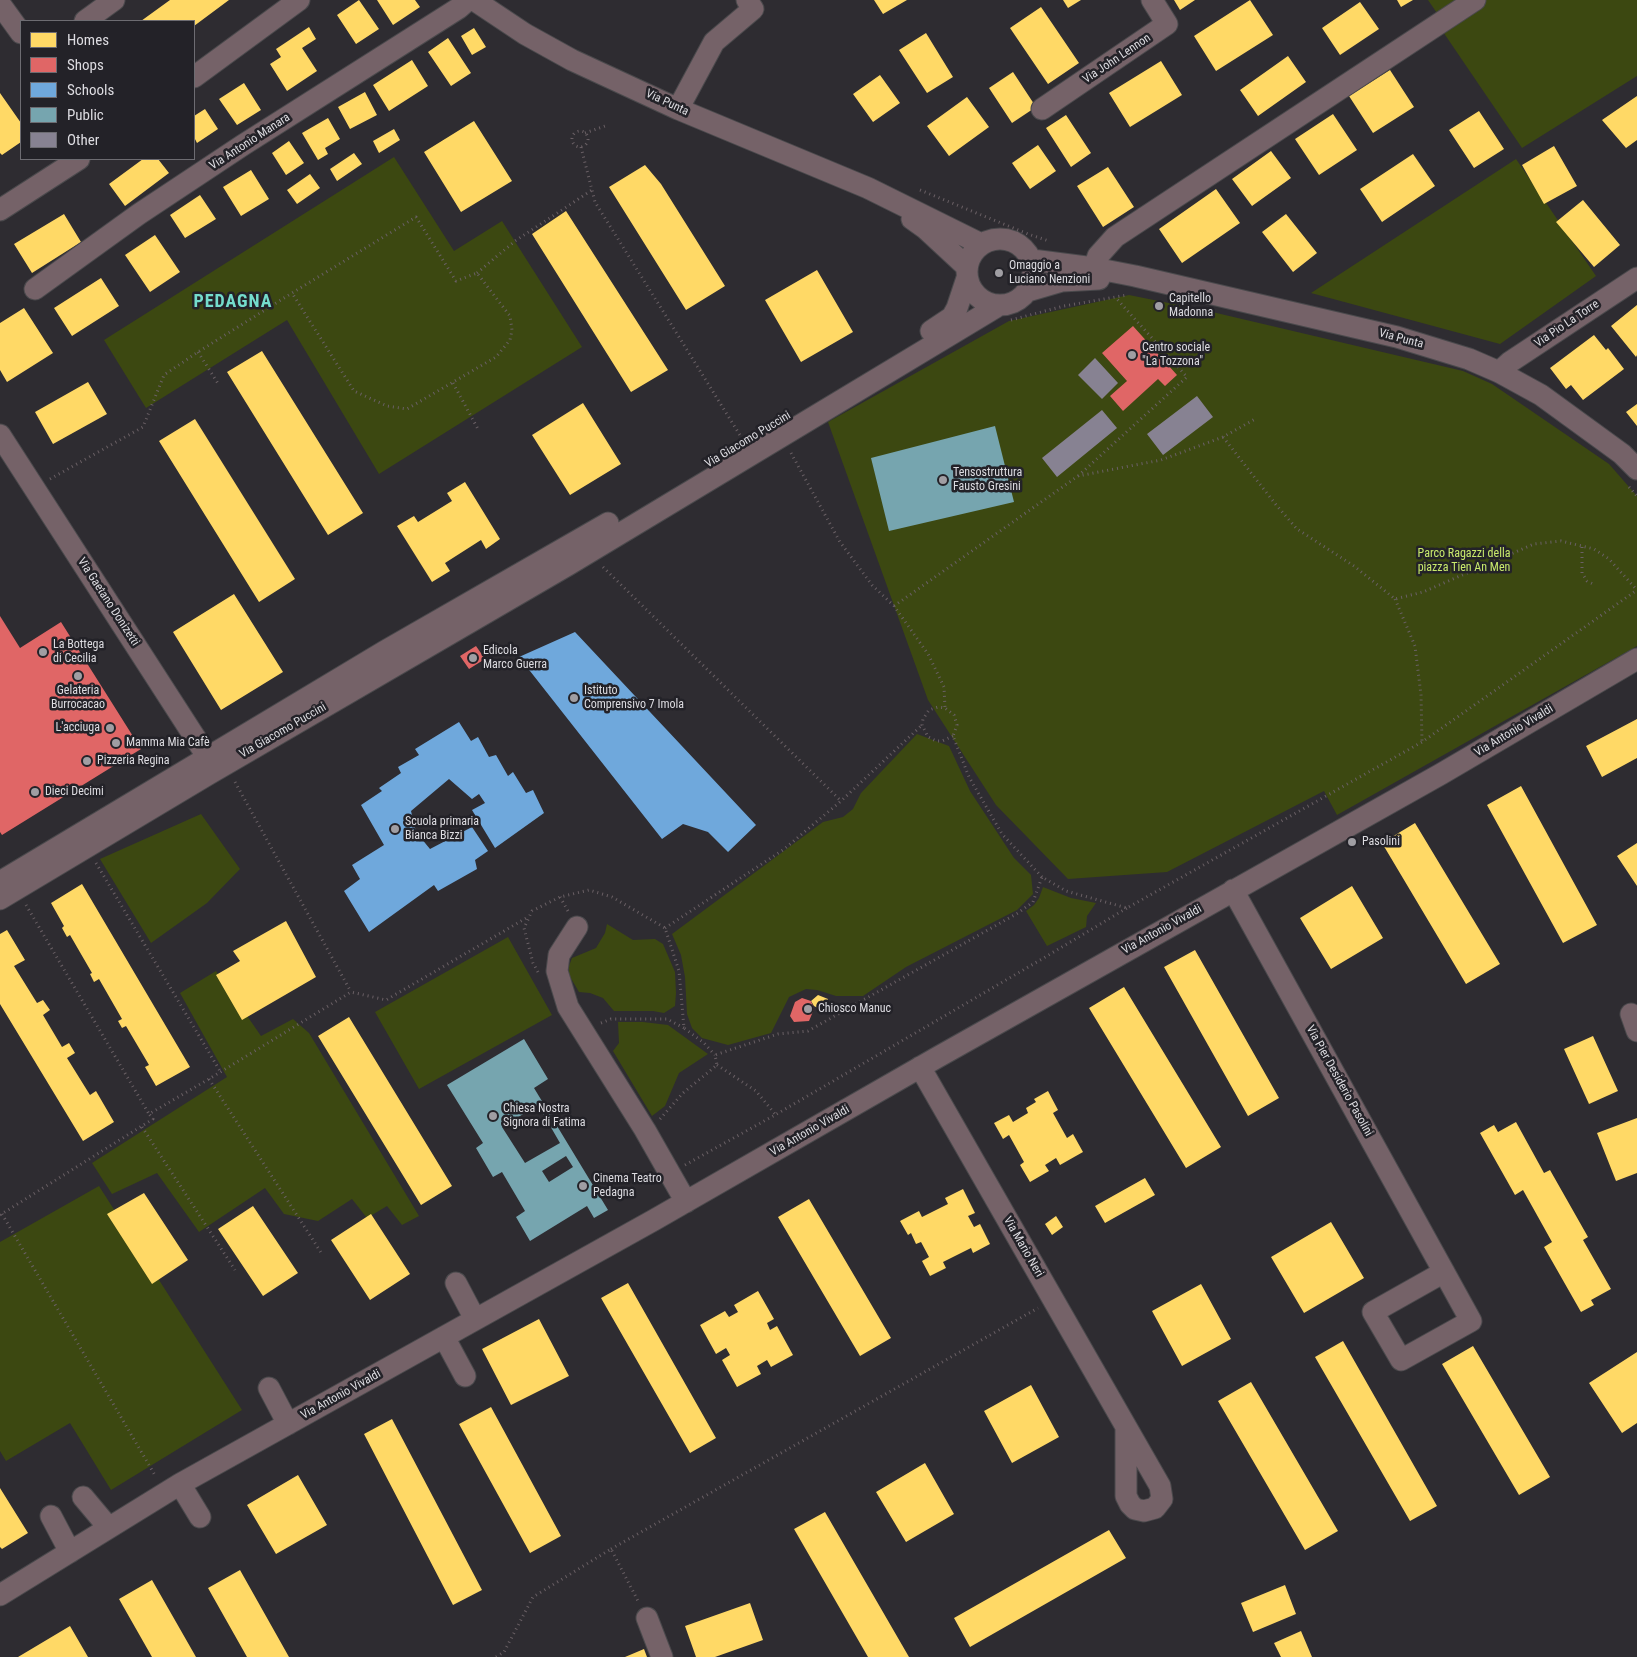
<!DOCTYPE html>
<html>
<head>
<meta charset="utf-8">
<style>
	body { margin:0 }
	#map { position:relative; width:1637px; height:1657px; overflow:hidden; background:#2e2c31; font-family:"Roboto Condensed",sans-serif }
	canvas { display:block }
	.legend { position:absolute; left:20px; top:20px; width:175px; height:140px; box-sizing:border-box; background:#232228; border:1px solid #6d6c72; margin:0; padding:6px 9px; list-style:none; font-size:15px; color:#dddce1 }
	.legend li { display:flex; align-items:center; gap:10px; height:25px }
	.legend b { width:25px; border:1px solid #6d6c72 }
</style>
</head>
<body>
<div id="map">
<canvas width="1637" height="1657"></canvas>
<ul class="legend">
<li><b style="height:14px;background:#ffd966"></b>Homes</li>
<li><b style="height:14px;background:#e06666"></b>Shops</li>
<li><b style="height:14px;background:#6fa8dc"></b>Schools</li>
<li><b style="height:14px;background:#76a5af"></b>Public</li>
<li><b style="height:14px;background:#878292"></b>Other</li>
</ul>
</div>
<script>
const g = document.querySelector('canvas').getContext('2d');
g.lineJoin = 'round';
function fill(path, color) { g.fillStyle = color; g.fill(path, 'evenodd'); }
const toPath = rows => new Path2D(rows.map(r => 'M' + r).join(''));
function strokePath(path, color, width, dash) { g.strokeStyle = color; g.lineWidth = width; g.lineCap = dash ? 'butt' : 'round'; g.setLineDash(dash || []); g.stroke(path); }
function label(font, color, halo, rows, align = 'center') {
  g.font = font + ' "Roboto Condensed",sans-serif'; g.lineWidth = 5; g.setLineDash([]); g.textBaseline = 'middle'; g.strokeStyle = halo; g.fillStyle = color; for (const [text, x, y, turn = 0] of rows) {
    g.save(); g.translate(x, y); g.rotate((+turn || 0) * Math.PI / 180); g.textAlign = isNaN(turn) ? turn : align; if (halo) g.strokeText(text, 0, 0); g.fillText(text, 0, 0); g.restore();
  }
}
fill(toPath([
	[1428,0,1637,0,1637,76,1522,148,1437,23,1441,19],
	[394,157,454,251,502,221,582,347,379,474,287,320,146,408,104,340],
	[1516,159,1596,276,1500,344,1311,293],
	[1129,295,1208,311,1463,371,1492,384,1609,464,1637,496,1637,646,1337,815,1324,791,1167,872,1068,879,996,805,928,700,828,422,1009,321],
	[917,734,949,746,970,791,1014,858,1031,875,1033,894,1017,910,906,967,863,996,836,996,817,990,806,989,789,997,771,1033,728,1045,702,1038,692,1028,687,1014,685,977,681,955,672,934,823,822,843,817,853,809,861,793],
	[201,814,240,869,207,903,151,943,100,859],
	[1043,887,1071,898,1096,903,1087,916,1086,927,1047,946,1026,911,1034,905,1039,898],
	[607,924,633,940,655,939,663,944,675,972,676,993,675,1006,664,1013,653,1011,614,1011,603,998,590,993,579,992,569,975,569,966,572,958,596,948,605,933],
	[508,937,552,1015,419,1089,375,1012],
	[216,971,261,1036,293,1019,309,1033,419,1216,402,1225,387,1206,367,1218,352,1199,318,1221,284,1214,265,1188,199,1232,157,1173,112,1194,92,1163,227,1077,180,993],
	[618,1022,643,1022,668,1025,708,1054,679,1073,665,1106,652,1116,613,1051,619,1043],
	[99,1186,242,1410,111,1490,70,1423,6,1461,0,1451,0,1242]
]), '#3c4811');
fill(toPath([
	[170,0,229,0,194,26,194,21,141,21],
	[359,0,379,29,356,44,337,15],
	[377,0,415,0,420,7,393,25],
	[874,0,907,0,883,14],
	[1063,0,1081,0,1068,8],
	[1174,0,1195,0,1180,10],
	[1250,0,1273,35,1216,71,1194,36],
	[1397,0,1413,0,1401,7],
	[1360,2,1379,29,1340,55,1322,28],
	[1041,7,1079,63,1048,84,1010,28],
	[309,27,316,39,302,48,317,71,287,91,270,64,281,57,276,49],
	[474,28,486,47,472,55,461,36],
	[926,33,953,77,927,93,899,50],
	[448,38,471,73,451,86,428,52],
	[1288,56,1306,82,1258,116,1240,90],
	[412,60,428,86,389,111,373,85],
	[1161,61,1182,95,1130,127,1109,93],
	[1390,70,1414,107,1373,133,1349,96],
	[1013,72,1036,107,1012,123,989,88],
	[880,75,900,103,873,122,853,94],
	[244,83,261,110,237,125,219,99],
	[365,92,377,115,350,129,338,107],
	[0,93,21,123,21,142,2,155,0,153],
	[1637,96,1637,140,1626,148,1602,120],
	[967,97,989,127,949,156,927,126],
	[205,109,218,129,197,143,194,137,194,116],
	[1479,111,1504,149,1474,168,1449,130],
	[1333,114,1357,150,1319,175,1295,139],
	[1066,115,1091,153,1071,167,1046,128],
	[328,118,340,139,325,148,328,154,318,160,302,133],
	[474,121,512,181,461,212,424,152],
	[394,129,400,140,379,153,373,141],
	[289,141,304,163,286,175,272,153],
	[1038,145,1056,171,1030,189,1012,163],
	[1554,146,1577,186,1544,204,1522,165],
	[1271,151,1291,178,1252,206,1232,179],
	[354,153,362,164,337,181,330,169],
	[1413,154,1435,186,1382,222,1360,189],
	[143,159,158,159,169,173,125,206,109,184],
	[645,165,661,184,725,286,686,310,609,187],
	[1108,167,1134,207,1103,227,1077,186],
	[251,170,269,199,241,216,223,187],
	[310,174,320,188,297,204,287,190],
	[1216,189,1240,223,1182,263,1159,229],
	[200,195,216,219,185,238,170,215],
	[1583,200,1620,245,1594,267,1556,222],
	[566,211,668,370,631,392,532,234],
	[64,214,81,242,32,273,14,244],
	[1286,214,1317,253,1293,272,1262,232],
	[155,235,180,272,150,292,125,255],
	[817,270,853,332,801,362,765,300],
	[101,278,119,306,72,336,54,308],
	[1637,305,1637,355,1636,357,1611,326],
	[24,308,53,353,7,382,0,370,0,323],
	[1594,335,1606,350,1608,348,1624,369,1583,400,1571,385,1566,389,1550,368],
	[262,351,363,513,328,535,227,372],
	[88,382,107,414,53,444,35,412],
	[583,403,621,464,570,495,532,435],
	[1637,404,1637,426,1626,412],
	[195,419,295,579,259,602,159,441],
	[465,482,500,539,486,549,481,540,445,563,450,571,432,582,397,526,414,516,418,522,452,501,447,493],
	[234,594,283,672,221,710,173,632],
	[1637,719,1637,758,1602,777,1586,746],
	[1521,786,1597,925,1563,943,1487,805],
	[1415,823,1500,964,1466,984,1382,843],
	[1637,843,1637,886,1617,856],
	[82,884,190,1067,156,1086,145,1067,149,1065,126,1026,122,1028,118,1021,122,1019,99,979,94,982,90,974,92,973,70,935,67,937,62,928,64,926,51,903],
	[1352,886,1383,938,1331,969,1300,918],
	[286,921,316,977,242,1020,216,975,240,961,233,951],
	[7,930,25,960,14,966,37,1003,43,1000,50,1010,43,1015,62,1047,69,1043,75,1053,67,1058,90,1095,96,1091,114,1122,83,1141,0,1004,0,934],
	[1195,950,1279,1098,1248,1116,1164,967],
	[1124,987,1221,1147,1186,1168,1089,1008],
	[818,995,828,999,823,1011,814,1006,811,1001],
	[349,1017,452,1186,421,1205,318,1036],
	[1593,1036,1618,1091,1589,1104,1564,1049],
	[1048,1091,1058,1110,1053,1113,1067,1138,1073,1134,1083,1152,1060,1165,1056,1158,1045,1165,1049,1171,1030,1182,1020,1165,1024,1162,1009,1135,1003,1139,994,1123,1009,1115,1013,1122,1028,1113,1026,1108,1036,1102,1034,1099],
	[1637,1118,1637,1173,1616,1181,1597,1133],
	[1516,1122,1544,1173,1550,1170,1588,1237,1583,1240,1611,1289,1591,1300,1594,1305,1581,1312,1544,1247,1552,1242,1523,1190,1515,1195,1480,1133,1494,1125,1498,1132],
	[1145,1178,1155,1195,1105,1223,1095,1206],
	[963,1189,975,1213,968,1216,974,1227,980,1224,990,1244,973,1253,971,1248,943,1262,946,1268,930,1276,922,1261,929,1257,921,1242,916,1244,911,1233,908,1235,900,1221,919,1211,922,1217,948,1204,945,1198],
	[144,1193,188,1260,152,1284,107,1214],
	[809,1199,891,1338,860,1356,778,1217],
	[253,1206,298,1273,263,1296,218,1229],
	[371,1214,410,1274,370,1300,331,1240],
	[1056,1216,1063,1227,1052,1235,1045,1224],
	[1331,1222,1364,1278,1304,1313,1271,1257],
	[628,1283,716,1438,690,1453,601,1298],
	[1201,1284,1231,1339,1182,1366,1152,1311],
	[758,1291,774,1319,767,1323,770,1330,777,1326,793,1355,771,1367,767,1360,757,1366,761,1374,737,1387,722,1360,730,1355,726,1348,716,1354,700,1325,725,1311,729,1317,738,1312,734,1305],
	[539,1319,569,1376,511,1405,482,1349],
	[1343,1341,1437,1506,1410,1521,1315,1357],
	[1473,1346,1550,1477,1519,1495,1442,1364],
	[1637,1352,1637,1423,1622,1433,1589,1383],
	[1251,1382,1338,1531,1305,1550,1218,1401],
	[1031,1385,1059,1437,1012,1463,984,1411],
	[491,1407,561,1536,530,1553,459,1424],
	[392,1419,482,1590,453,1605,364,1434],
	[925,1463,954,1514,906,1542,876,1492],
	[298,1475,327,1525,276,1554,247,1505],
	[0,1488,28,1533,2,1549,0,1547],
	[825,1512,909,1657,868,1657,794,1529],
	[1109,1530,1126,1558,970,1647,954,1618],
	[240,1570,289,1657,247,1657,208,1588],
	[152,1580,196,1657,152,1657,119,1599],
	[1285,1585,1296,1614,1253,1632,1241,1603],
	[750,1603,763,1640,715,1657,696,1657,685,1626],
	[70,1626,88,1657,18,1657],
	[1301,1631,1312,1657,1281,1657,1274,1643],
	[644,1649,647,1657,625,1657]
]), '#ffd966');
fill(toPath([
	[1133,326,1177,375,1165,386,1158,379,1123,411,1110,396,1127,381,1102,353],
	[0,616,20,648,61,622,141,749,2,835,0,832],
	[476,646,485,659,469,669,460,656],
	[802,998,811,1001,814,1009,809,1021,794,1022,790,1016,795,1002]
]), '#e06666');
fill(toPath([
	[575,632,756,825,728,852,708,832,683,824,662,839,519,657],
	[459,722,471,741,478,737,489,757,496,755,508,776,513,772,526,793,533,790,544,813,495,848,472,810,485,803,479,794,472,799,449,779,411,811,416,832,430,849,472,827,488,851,475,860,477,869,438,891,434,885,369,932,344,891,360,879,352,865,384,845,361,805,382,791,379,788,401,773,398,767,419,755,415,749]
]), '#6fa8dc');
fill(toPath([
	[995,426,1014,502,889,531,871,458],
	[524,1039,548,1079,534,1088,608,1210,594,1218,587,1206,530,1241,516,1217,525,1211,502,1172,493,1177,476,1148,483,1143,447,1085],
	[538,1105,560,1143,525,1163,502,1127],
	[566,1156,573,1167,549,1182,542,1171]
]), '#76a5af');
fill(toPath([
	[1095,358,1118,383,1102,399,1078,375],
	[1197,396,1213,417,1163,455,1147,434],
	[1102,410,1117,428,1057,477,1042,458]
]), '#878292');
const minor = toPath([
	[474,0,525,34,572,60,678,109,868,188,981,244],
	[0,4,21,33],
	[85,21,114,0],
	[194,77,299,0],
	[678,109,714,42,753,9,747,0],
	[1042,109,1167,24,1152,0],
	[0,210,79,159],
	[912,219,926,229,967,267],
	'967 272a33 33 0 1 1 66 0a33 33 0 1 1-66 0Z',
	[1032,260,1094,268,1135,276,1397,337,1469,359,1499,372,1541,395,1622,454,1637,469],
	[1094,268,1098,256,1115,237,1475,0],
	[35,289,139,214,243,145,459,8,468,0],
	[1028,291,1062,281,1099,279],
	[931,331,952,317,957,308,967,278],
	[1499,372,1510,362,1637,278],
	[0,435,214,767],
	[0,882,385,651,608,523],
	[1233,890,1444,1272,1471,1321,1401,1360,1373,1312,1444,1272],
	[0,899,209,774,568,565,998,306],
	[577,927,559,955,557,971,568,1007,645,1130,686,1202],
	[1631,1014,1637,1031],
	[920,1067,1160,1486,1162,1499,1155,1508,1144,1511,1135,1509,1130,1504,1126,1496,1126,1427],
	[456,1283,475,1319],
	[444,1337,465,1376],
	[269,1388,288,1424],
	[180,1484,200,1517],
	[83,1497,109,1528],
	[51,1516,70,1552],
	[0,1595,180,1484,654,1220,938,1057,1441,774,1637,659],
	[647,1618,662,1657]
]);
strokePath(minor, '#4a494c', 23);
strokePath(toPath([
	'572 139a8 8 0 1 1 16 0a8 8 0 1 1-16 0Z',
	[585,133,608,125],
	[581,147,595,202,743,440],
	[920,190,1028,234,1049,241],
	[477,273,515,241,592,190],
	[1011,320,1064,306,1127,295],
	[198,352,219,385],
	[453,383,479,431],
	[1223,437,1277,506,1297,529,1354,566,1395,599,1423,592,1534,544,1561,541,1594,549,1609,559,1636,589],
	[791,453,840,542,872,585,894,606,928,654,944,687,945,708],
	[1078,476,1187,377,1116,298],
	[50,479,143,427,164,375,198,352,292,293,416,217,456,281,477,273,510,316,512,330,510,340,496,357,407,409,387,406,354,391,292,293],
	[1629,487,1637,496],
	[1582,547,1582,573,1587,581,1593,584],
	[603,567,841,801],
	[1395,599,1415,646,1421,695,1422,741],
	[894,606,1078,476,1161,460,1223,437,1257,418],
	[953,736,942,741,936,741,928,737,922,725,923,719,929,710,938,707,945,708,954,715,957,725,953,736,969,777,1002,834,1042,877],
	[235,782,351,992],
	[96,863,220,1071],
	[560,897,568,911],
	[26,905,149,1114],
	[665,928,783,850,841,801,922,725],
	[538,972,533,963,524,928,532,911,560,897,589,890,612,897,665,928,679,971,684,1028,704,1043,715,1055],
	[601,1023,611,1019,667,1019,684,1028],
	[717,1065,756,1091,775,1114],
	[209,1079,322,1254],
	[660,1119,683,1093,717,1065,715,1055,778,1034,808,1031,1018,913,1033,902,1042,877,1066,891,1127,908,1422,742,1637,590],
	[142,1127,235,1270],
	[685,1165,775,1115,1042,959,1127,908],
	[2,1214,156,1477],
	[0,1215,153,1119,149,1114,209,1079,351,992,386,1000,528,917],
	[611,1549,1038,1308],
	[496,1657,504,1652,533,1597,611,1549,638,1601]
]), '#6a6065', 3, [1, 4]);
strokePath(minor, '#756268', 21);
for (const [x, y, r, color] of [
	[999,273,5,"#a09ea3"],
	[1159,306,5,"#a09ea3"],
	[1132,355,5,"#a09ea3"],
	[943,480,5,"#a09ea3"],
	[43,652,5,"#a09ea3"],
	[473,658,5,"#a09ea3"],
	[78,676,5,"#a09ea3"],
	[574,698,5,"#a09ea3"],
	[110,728,5,"#a09ea3"],
	[116,743,5,"#a09ea3"],
	[87,761,5,"#a09ea3"],
	[35,792,5,"#a09ea3"],
	[395,829,5,"#a09ea3"],
	[1352,842,5,"#a09ea3"],
	[808,1009,5,"#a09ea3"],
	[493,1116,5,"#a09ea3"],
	[583,1186,5,"#a09ea3"]
]) { const dot = new Path2D(); dot.arc(x, y, r, 0, 2 * Math.PI); g.fillStyle = color; g.fill(dot); strokePath(dot, '#232228', 2); }
label('12px', '#dddce1', '#232228', [
	["Via John Lennon",1117,59,-34],
	["Via Punta",667,103,25],
	["Via Antonio Manara",250,142,-33],
	["Via Pio La Torre",1567,324,-34],
	["Via Punta",1401,339,15],
	["Via Giacomo Puccini",748,440,-31],
	["Via Gaetano Donizetti",108,602,57],
	["Via Giacomo Puccini",283,731,-30],
	["Via Antonio Vivaldi",1514,731,-31],
	["Via Antonio Vivaldi",1162,930,-29],
	["Via Pier Desiderio Pasolini",1339,1081,61],
	["Via Antonio Vivaldi",810,1131,-30],
	["Via Mario Neri",1023,1247,60],
	["Via Antonio Vivaldi",341,1395,-29]
]);
label('12px', '#dddce1', '#232228', [
	["Omaggio a",1009,266],
	["Luciano Nenzioni",1009,280],
	["Capitello",1169,299],
	["Madonna",1169,313],
	["Centro sociale",1142,348],
	["\"La Tozzona\"",1142,362],
	["Tensostruttura",953,473],
	["Fausto Gresini",953,487],
	["La Bottega",53,645],
	["di Cecilia",53,659],
	["Edicola",483,651],
	["Marco Guerra",483,665],
	["Gelateria",78,691,"center"],
	["Burrocacao",78,705,"center"],
	["Istituto",584,691],
	["Comprensivo 7 Imola",584,705],
	["L'acciuga",100,728,"right"],
	["Mamma Mia Cafè",126,743],
	["Pizzeria Regina",97,761],
	["Dieci Decimi",45,792],
	["Scuola primaria",405,822],
	["Bianca Bizzi",405,836],
	["Pasolini",1362,842],
	["Chiosco Manuc",818,1009],
	["Chiesa Nostra",503,1109],
	["Signora di Fatima",503,1123],
	["Cinema Teatro",593,1179],
	["Pedagna",593,1193]
], 'left');
label('12px', '#c9ea6c', '#232228', [
	["Parco Ragazzi della",1464,554],
	["piazza Tien An Men",1464,568]
]);
g.letterSpacing = '1px';
label('bold 18px', '#74dccc', '#232228', [
	["PEDAGNA",233,302]
]);
g.letterSpacing = '0px';
</script>
</body>
</html>
